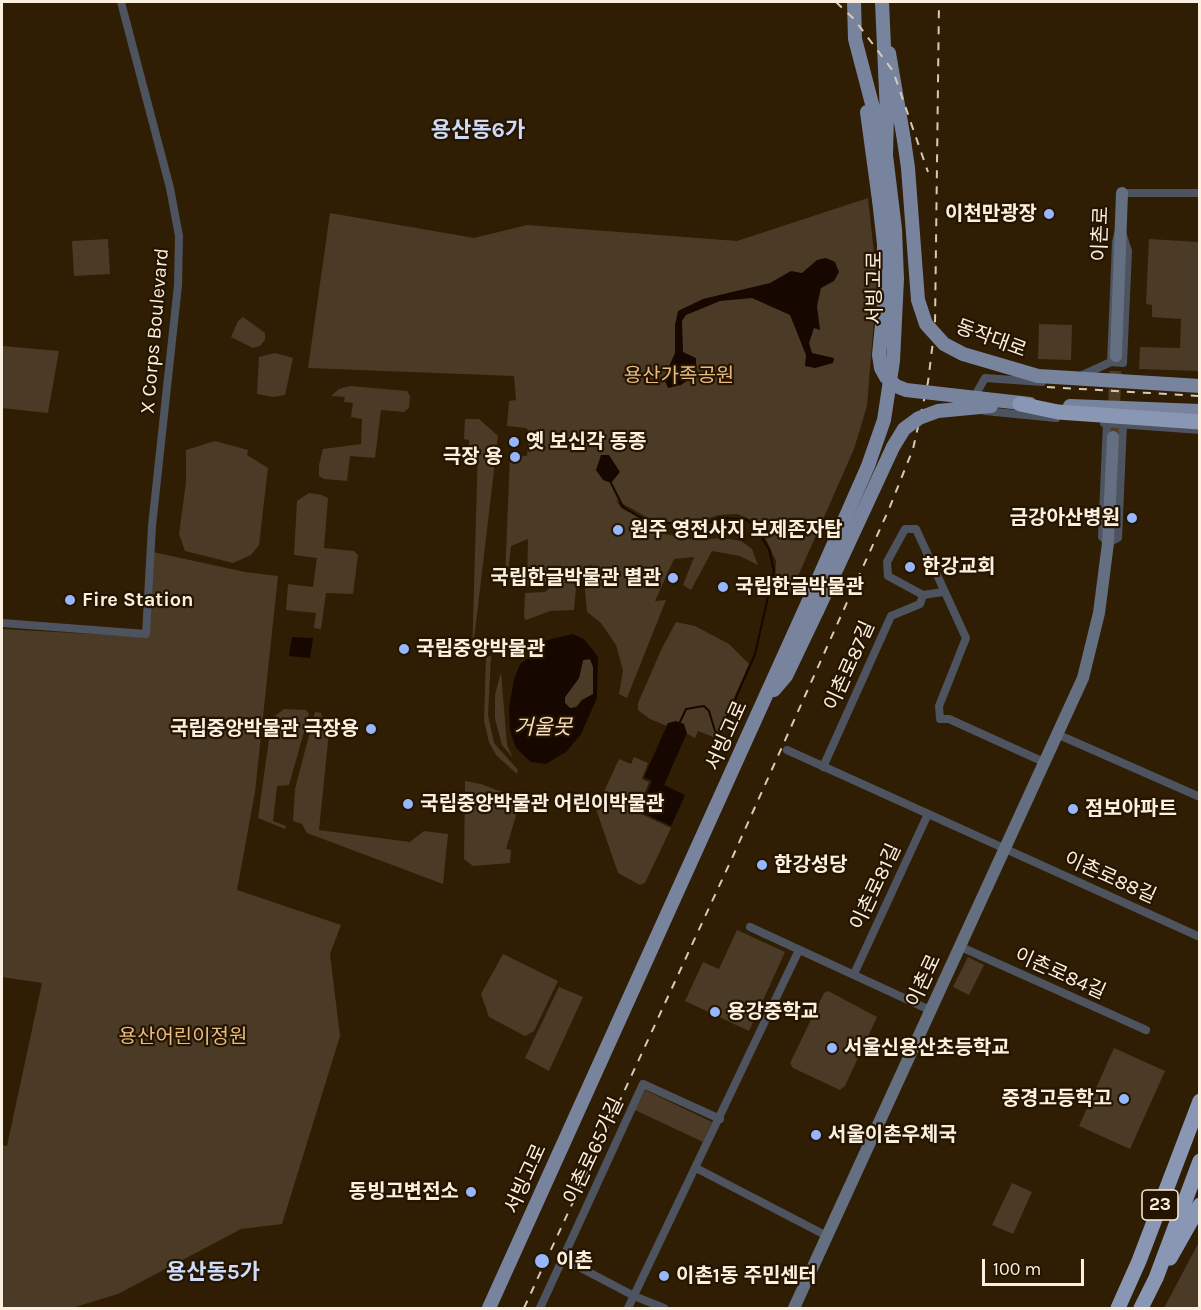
<!DOCTYPE html>
<html>
<head>
<meta charset="utf-8">
<style>
	body { margin:0 }
	#map { position:relative; width:1201px; height:1310px; overflow:hidden; background:#2f1e04; font-family:Karla,sans-serif }
	canvas { display:block }
	.frame { position:absolute; inset:0; border:3px solid #fbf0e0; pointer-events:none }
	.scale { position:absolute; left:982px; top:1259px; width:102px; height:27px; box-sizing:border-box; border:3px solid #fbf0e0; border-top:0; padding-left:8px; font-size:18px; line-height:21px; white-space:nowrap; color:#fbf0e0; -webkit-text-stroke:4px #251500; paint-order:stroke }
</style>
</head>
<body>
<div id="map">
<canvas width="1201" height="1310"></canvas>
<div class="frame"></div>
<div class="scale">100 m</div>
</div>
<script>
const g = document.querySelector('canvas').getContext('2d');
g.lineJoin = 'round';
function fill(path, color) { g.fillStyle = color; g.fill(path, 'evenodd'); }
const toPath = rows => new Path2D(rows.map(r => 'M' + r).join(''));
function strokePath(path, color, width, dash) { g.strokeStyle = color; g.lineWidth = width; g.lineCap = dash ? 'butt' : 'round'; g.setLineDash(dash || []); g.stroke(path); }
function label(font, color, halo, rows, align = 'center') {
  g.font = font + ' Karla,"Noto Sans KR",sans-serif'; g.lineWidth = 4.5; g.setLineDash([]); g.textBaseline = 'middle'; g.strokeStyle = halo; g.fillStyle = color; for (const [text, x, y, turn = 0] of rows) {
    g.save(); g.translate(x, y); g.rotate((+turn || 0) * Math.PI / 180); g.textAlign = isNaN(turn) ? turn : align; if (halo) g.strokeText(text, 0, 0); g.fillText(text, 0, 0); g.restore();
  }
}
fill(toPath([
	[868,198,877,281,867,406,854,449,791,592,775,586,776,561,766,539,752,520,737,514,718,515,690,525,650,519,616,500,621,508,650,523,648,528,660,533,695,540,722,538,741,541,752,549,758,565,740,556,712,551,691,590,683,585,694,557,674,559,655,601,666,600,627,698,619,694,623,670,616,645,601,623,587,612,584,579,592,564,578,573,559,570,543,587,527,587,528,539,511,546,508,574,505,577,510,455,527,456,529,431,526,428,507,426,509,401,516,400,514,376,308,368,330,213,474,238,527,225,737,241],
	[108,239,110,274,74,276,72,241],
	[1149,239,1199,242,1199,371,1139,369,1140,347,1180,348,1181,319,1152,317,1152,305,1146,304],
	[243,317,265,333,265,340,260,346,253,348,231,337,238,321],
	[1039,324,1072,325,1071,360,1038,359],
	[2,346,59,351,48,413,2,408],
	[275,353,293,358,285,395,273,397,257,394,259,357],
	[350,386,407,391,410,396,409,408,404,412,381,410,375,458,350,456,347,481,324,479,319,476,319,465,323,449,361,444,362,419,351,417,353,403,344,402,345,397,331,396,339,389],
	[465,419,479,419,498,436,472,657,478,447,469,446,469,440,464,439],
	[215,441,248,450,247,455,268,468,259,545,251,555,233,563,185,551,179,534,186,482,186,450],
	[309,493,322,495,328,498,324,548,354,551,358,555,353,594,326,593,321,629,314,628,316,613,286,610,288,584,313,587,317,558,294,555,297,501],
	[153,552,245,572,278,576,255,792,237,890,341,925,330,954,340,1036,282,1224,241,1229,118,1294,72,1308,2,1308,2,1145,7,1146,42,983,2,977,2,629,145,637],
	[561,578,575,584,576,587,574,610,550,611,526,620,524,617,525,593,545,592],
	[676,622,695,626,729,644,749,664,716,738,698,731,695,738,668,723,667,726,650,719,638,710,638,703,662,648],
	[491,656,488,715,494,743,518,770,517,774,496,755,489,742,484,721,486,657],
	[589,659,593,662,593,695,582,700,575,708,570,708,565,703,565,697,579,678,583,660],
	[501,672,507,745,513,758,502,745,495,719,495,695],
	[284,709,306,710,309,714,289,785,277,786,273,821,286,826,285,829,258,818,271,725,275,716],
	[315,712,321,713,323,721,330,722,319,830,410,842,424,831,448,834,443,884,307,833,302,824,293,821,295,789],
	[634,757,648,763,642,779,649,782,637,812,671,828,645,883,640,885,618,873,596,809,619,759,631,764],
	[465,781,481,784,521,799,506,849,511,850,510,863,473,866,464,859],
	[737,930,785,952,749,1031,685,1001,703,962,719,969],
	[503,954,558,981,534,1031,525,1036,489,1017,481,994],
	[968,957,984,965,969,995,953,987],
	[559,987,583,997,549,1071,525,1058],
	[828,991,877,1017,845,1086,840,1090,793,1068,790,1063,824,993],
	[1114,1048,1165,1071,1130,1149,1079,1126],
	[645,1090,712,1122,703,1142,635,1110],
	[1012,1183,1032,1192,1013,1234,992,1225],
	[1199,1242,1199,1308,1164,1308]
]), '#4b3b26');
fill(toPath([
	[826,258,835,262,839,272,834,281,821,288,817,306,820,330,814,328,809,343,812,353,834,358,833,363,815,368,805,366,806,355,790,315,752,298,720,301,686,315,682,321,683,352,696,358,696,369,691,378,681,385,668,388,664,378,675,353,675,325,678,311,703,299,770,283,791,271,802,273,817,260],
	[601,455,609,455,620,472,611,483,603,480,596,470],
	[572,634,584,639,598,657,597,698,581,734,566,752,546,764,531,762,516,748,510,730,509,708,514,679,520,664,535,653,532,644],
	[590,659,593,667,593,694,582,700,577,707,570,708,565,703,565,697,579,678,583,660],
	[292,637,313,638,310,658,289,656],
	[676,721,684,724,687,733,664,785,685,795,671,826,639,811,652,781,644,777,668,723]
]), '#160700');
strokePath(toPath([
	[611,483,623,507,641,518,696,528,719,518,745,519,754,525,769,549,774,571,755,654,720,734,715,731,709,711,704,706,686,709,680,722]
]), '#160700', 2);
strokePath(toPath([
	[1113,437,1116,356]
]), '#4e3e25', 12, [12, 6]);
strokePath(toPath([
	[1122,193,1200,193],
	[1120,226,1128,251,1123,363,1111,362,1116,242,1120,226],
	[1078,377,1111,362],
	[978,401,976,394,985,378,1042,382],
	[985,411,1056,418],
	[1104,423,1200,430],
	[1107,423,1102,537,1108,543,1118,538,1123,424],
	[943,592,923,595,888,576,887,562,905,529,916,529,966,638,939,706,940,719,949,719,1046,763],
	[2,623,146,634,152,526,178,285,179,236,170,188,121,2],
	[1059,735,1200,797],
	[787,750,1200,937],
	[823,767,891,616,920,604,923,595],
	[750,927,932,1011],
	[961,947,1146,1030],
	[854,974,928,814],
	[696,1168,827,1236],
	[562,1258,634,1296,664,1308],
	[540,1308,643,1084,720,1119],
	[628,1308,799,950]
]), '#4d535f', 8);
strokePath(toPath([
	[1116,356,1122,193],
	[794,1308,1083,678,1099,613,1108,543,1113,437]
]), '#656f82', 12);
strokePath(toPath([
	[854,2,855,39,882,142],
	[889,53,904,140],
	[867,112,879,200],
	[774,690,786,676,817,611],
	[489,1308,806,607,868,466,884,420,893,361,897,279,895,229,886,155,887,114,882,2]
]), '#78849d', 14);
strokePath(toPath([
	[1170,1258,1200,1205],
	[1118,1308,1139,1261,1200,1101],
	[1141,1308,1156,1278,1200,1161]
]), '#8997b5', 15);
strokePath(toPath([
	[836,2,854,19,893,71,928,172],
	[1047,387,1200,396],
	[524,1308,733,856,889,509,913,449,928,382,935,325,939,2]
]), '#d6cab8', 2, [8, 8]);
strokePath(toPath([
	[904,140,908,168,918,300,926,324,944,344,963,354,1038,376,1200,386],
	[879,200,884,244,884,304,879,355,881,368,886,377,896,386,906,390,1030,404],
	[1070,406,1200,411],
	[817,611,893,447,904,429,919,418,938,411,991,406]
]), '#78849d', 14);
strokePath(toPath([
	[1020,404,1058,412,1200,422]
]), '#8997b5', 15);
for (const [x, y, r, color] of [
	[1049,214,6,"#96b6fd"],
	[514,442,6,"#96b6fd"],
	[515,457,6,"#96b6fd"],
	[1132,518,6,"#96b6fd"],
	[618,530,6,"#96b6fd"],
	[910,567,6,"#96b6fd"],
	[673,578,6,"#96b6fd"],
	[723,587,6,"#96b6fd"],
	[70,600,6,"#96b6fd"],
	[404,649,6,"#96b6fd"],
	[371,729,6,"#96b6fd"],
	[408,804,6,"#96b6fd"],
	[1073,809,6,"#96b6fd"],
	[762,865,6,"#96b6fd"],
	[715,1012,6,"#96b6fd"],
	[832,1048,6,"#96b6fd"],
	[1124,1099,6,"#96b6fd"],
	[816,1135,6,"#96b6fd"],
	[471,1192,6,"#96b6fd"],
	[542,1261,8,"#96b6fd"],
	[664,1276,6,"#96b6fd"]
]) { const dot = new Path2D(); dot.arc(x, y, r, 0, 2 * Math.PI); g.fillStyle = color; g.fill(dot); strokePath(dot, '#251500', 2); }
for (const [x, y, w] of [
	[1160,1205,36]
]) { const box = new Path2D(); box.roundRect(x - w / 2, y - 15, w, 30, 4.5); g.fillStyle = '#251500'; g.fill(box); strokePath(box, '#fbf0e0', 1.5); }
label('bold 18px', '#fbf0e0', null, [
	["23",1160,1205]
]);
label('bold 20px', '#fbf0e0', '#251500', [
	["이천만광장",1037,214,"right"],
	["옛 보신각 동종",526,442],
	["극장 용",503,457,"right"],
	["금강아산병원",1120,518,"right"],
	["원주 영전사지 보제존자탑",630,530],
	["한강교회",922,567],
	["국립한글박물관 별관",661,578,"right"],
	["국립한글박물관",735,587],
	["Fire Station",82,600],
	["국립중앙박물관",416,649],
	["국립중앙박물관 극장용",359,729,"right"],
	["국립중앙박물관 어린이박물관",420,804],
	["점보아파트",1085,809],
	["한강성당",774,865],
	["용강중학교",727,1012],
	["서울신용산초등학교",844,1048],
	["중경고등학고",1112,1099,"right"],
	["서울이촌우체국",828,1135],
	["동빙고변전소",459,1192,"right"],
	["이촌",556,1261],
	["이촌1동 주민센터",676,1276]
], 'left');
label('20px', '#fbf0e0', '#251500', [
	["이촌로",1101,234,-88],
	["서빙고로",875,288,-90],
	["X Corps Boulevard",155,331,-85],
	["동작대로",991,339,20],
	["이촌로87길",850,666,-66],
	["서빙고로",727,736,-66],
	["이촌로88길",1110,878,24],
	["이촌로81길",876,887,-65],
	["이촌로84길",1060,974,24],
	["이촌로",924,981,-65],
	["이촌로65가길",594,1151,-65],
	["서빙고로",526,1179,-66]
]);
label('20px', '#e6bb81', '#251500', [
	["용산가족공원",679,376],
	["용산어린이정원",183,1037]
]);
label('italic 21px', '#f8debc', '#251500', [
	["거울못",543,728]
]);
label('bold 22px', '#cedbf6', '#251500', [
	["용산동6가",478,131],
	["용산동5가",213,1273]
]);
</script>
</body>
</html>
